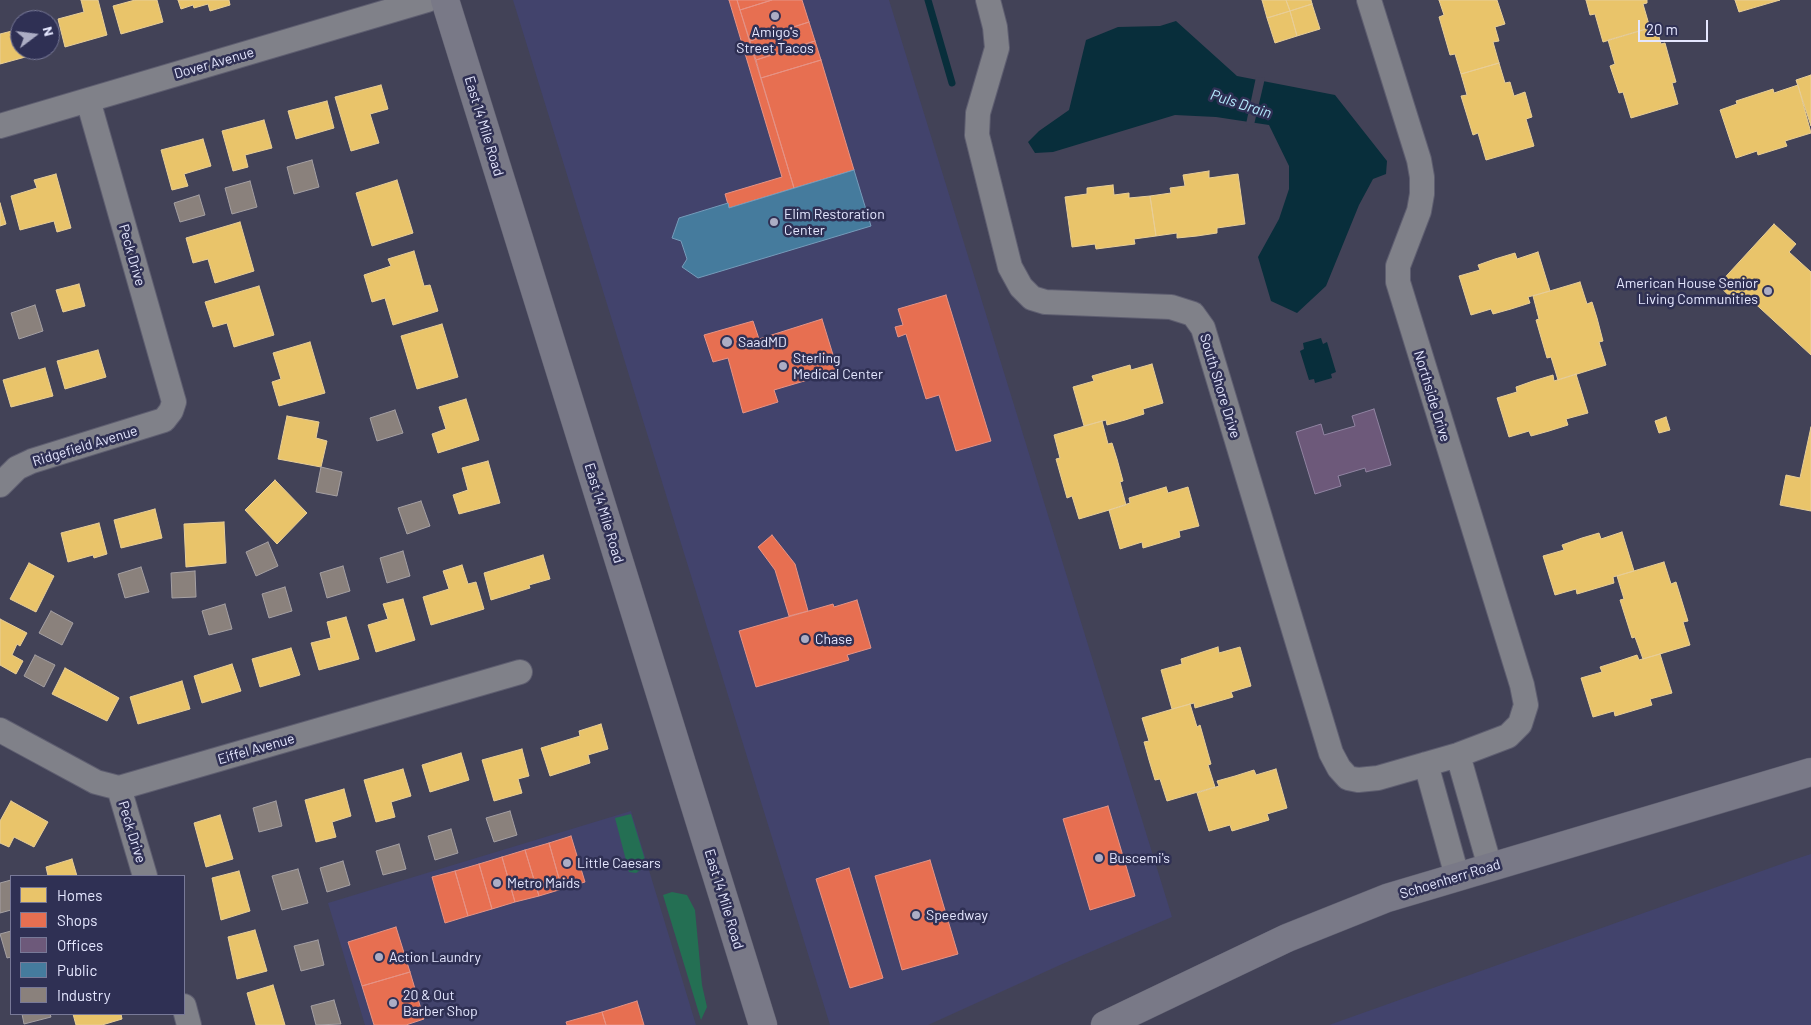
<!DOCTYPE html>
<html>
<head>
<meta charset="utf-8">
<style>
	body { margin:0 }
	#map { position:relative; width:1811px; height:1025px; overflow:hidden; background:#424257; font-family:Barlow,sans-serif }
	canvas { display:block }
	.legend { position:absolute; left:10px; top:875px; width:175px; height:140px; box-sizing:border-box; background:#2f3054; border:1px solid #787998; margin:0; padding:6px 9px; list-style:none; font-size:15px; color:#e5e7ff }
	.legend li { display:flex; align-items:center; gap:10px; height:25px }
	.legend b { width:25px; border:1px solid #787998 }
	.north { position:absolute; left:10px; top:10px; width:50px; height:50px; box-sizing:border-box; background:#2f3054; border:1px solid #787998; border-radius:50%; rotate:75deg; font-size:14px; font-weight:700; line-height:20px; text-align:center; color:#e5e7ff }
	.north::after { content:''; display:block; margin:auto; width:18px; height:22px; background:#acadc4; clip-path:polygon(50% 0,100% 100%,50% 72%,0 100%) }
	.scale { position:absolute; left:1638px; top:20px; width:70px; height:22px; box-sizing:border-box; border:2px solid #e5e7ff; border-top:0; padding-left:6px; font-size:15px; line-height:18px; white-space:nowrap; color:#e5e7ff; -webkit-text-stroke:4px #2f3054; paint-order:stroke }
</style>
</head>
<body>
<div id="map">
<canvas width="1811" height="1025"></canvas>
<ul class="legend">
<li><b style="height:14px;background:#e9c46a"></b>Homes</li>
<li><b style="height:14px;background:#e76f51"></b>Shops</li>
<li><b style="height:14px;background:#6d597a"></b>Offices</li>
<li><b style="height:14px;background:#457b9d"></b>Public</li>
<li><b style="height:14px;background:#8a817c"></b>Industry</li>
</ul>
<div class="north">N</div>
<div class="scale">20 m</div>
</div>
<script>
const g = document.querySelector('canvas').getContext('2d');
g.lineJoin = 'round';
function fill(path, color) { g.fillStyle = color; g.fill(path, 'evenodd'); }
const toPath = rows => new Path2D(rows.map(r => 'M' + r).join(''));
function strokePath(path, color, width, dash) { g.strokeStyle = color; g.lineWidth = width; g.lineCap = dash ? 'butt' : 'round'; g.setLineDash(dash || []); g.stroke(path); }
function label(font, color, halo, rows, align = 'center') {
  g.font = font + ' Barlow,sans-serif'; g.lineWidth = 5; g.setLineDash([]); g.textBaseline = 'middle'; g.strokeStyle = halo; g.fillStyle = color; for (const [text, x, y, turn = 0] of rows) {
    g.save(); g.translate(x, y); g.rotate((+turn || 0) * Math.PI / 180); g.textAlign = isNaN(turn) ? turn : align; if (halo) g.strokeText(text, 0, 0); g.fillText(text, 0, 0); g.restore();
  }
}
fill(toPath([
	[513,0,889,0,1172,917,1060,965,928,1025,830,1025],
	[631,811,696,1025,365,1025,328,903],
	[1811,854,1811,1025,1329,1025,1787,862]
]), '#42436c');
fill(toPath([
	[631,814,647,866,636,873,629,872,615,818],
	[672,892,687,895,695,910,702,985,707,1007,701,1020,663,895]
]), '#246f53');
fill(toPath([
	[1176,21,1237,76,1335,95,1387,161,1386,174,1373,179,1359,205,1326,286,1297,313,1271,301,1258,257,1279,219,1289,189,1289,166,1269,125,1216,117,1175,115,1053,152,1035,153,1028,142,1039,131,1069,110,1086,40,1118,27,1160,26],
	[1321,338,1323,344,1327,342,1336,372,1331,374,1332,378,1315,383,1314,379,1309,380,1300,351,1304,349,1303,343]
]), '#082e3b');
fill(toPath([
	[1256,77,1265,78,1254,125,1246,124]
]), '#424257');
const homes = toPath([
	[81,0,98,0,107,35,65,47,58,19,84,12,81,0],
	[135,0,157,0,163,22,121,34,113,6,135,0],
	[178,0,229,0,230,5,210,11,208,4,194,8,193,5,181,9,178,0],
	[1262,0,1286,0,1290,11,1267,18,1262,0],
	[1286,0,1311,0,1312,4,1290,11,1286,0],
	[1439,0,1497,0,1505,24,1495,27,1499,41,1493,42,1499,63,1461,74,1455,54,1450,55,1439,17,1444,15,1439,0],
	[1586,0,1647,0,1647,3,1643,4,1650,28,1603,42,1595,14,1590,15,1586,0],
	[1735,0,1780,0,1739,12,1735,0],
	[1312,4,1320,29,1297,36,1290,11,1312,4],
	[1290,11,1297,36,1275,43,1267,18,1290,11],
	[1656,26,1661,44,1665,43,1670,61,1676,82,1672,83,1678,104,1631,118,1623,92,1619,93,1610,66,1615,64,1608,40,1656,26],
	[20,29,20,50,39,50,40,53,0,64,0,34,20,29],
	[1499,63,1505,83,1510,82,1514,96,1525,92,1532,117,1526,119,1534,146,1486,160,1478,133,1473,135,1461,96,1467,95,1461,74,1499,63],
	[1811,75,1811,126,1796,80,1811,75],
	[381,85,388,109,370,114,379,143,351,151,335,97,381,85],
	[1798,85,1811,133,1785,141,1787,146,1758,155,1757,151,1736,158,1720,110,1737,104,1736,101,1773,89,1774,93,1798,85],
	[327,101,334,128,296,139,288,111,327,101],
	[264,120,272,148,245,155,248,167,233,171,222,131,264,120],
	[203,139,211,166,184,174,188,186,172,190,161,150,203,139],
	[1209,171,1209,178,1238,174,1245,224,1217,228,1217,233,1197,236,1177,238,1177,233,1156,236,1150,196,1171,193,1170,188,1185,186,1183,175,1209,171],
	[56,174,71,228,57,232,54,221,20,230,11,196,37,188,34,180,56,174],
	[397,180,413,233,372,246,356,193,397,180],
	[1113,185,1114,195,1129,193,1129,198,1150,196,1156,236,1134,239,1135,244,1096,249,1095,244,1072,247,1065,197,1087,194,1087,188,1113,185],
	[0,203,6,224,0,226,0,203],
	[240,222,254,271,215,283,208,259,193,263,186,238,240,222],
	[1774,224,1796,244,1789,252,1811,272,1811,355,1748,297,1740,306,1718,285,1774,224],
	[414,251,424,286,430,285,438,311,393,325,385,298,372,302,364,275,391,266,388,259,414,251],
	[1538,252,1550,291,1528,297,1530,303,1511,309,1493,314,1491,309,1471,315,1459,276,1480,270,1478,265,1495,259,1515,253,1517,259,1538,252],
	[1580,282,1587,304,1592,302,1597,318,1603,341,1599,342,1606,365,1558,380,1551,357,1547,358,1536,320,1539,319,1533,296,1580,282],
	[79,284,85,306,63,312,56,290,79,284],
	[259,286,274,335,234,347,227,323,213,327,205,302,259,286],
	[442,324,458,377,417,389,401,336,442,324],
	[310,342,325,393,279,406,272,382,281,379,273,353,310,342],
	[98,350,106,377,65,389,57,361,98,350],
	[1152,364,1163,403,1143,409,1144,414,1125,420,1107,425,1106,420,1084,426,1073,387,1094,381,1092,376,1130,365,1131,370,1152,364],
	[45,368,53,396,11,407,3,380,45,368],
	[1576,374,1588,413,1566,419,1568,425,1549,431,1531,436,1529,431,1509,437,1497,398,1517,392,1516,387,1533,381,1553,375,1554,381,1576,374],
	[466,399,479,440,438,453,432,434,446,429,439,407,466,399],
	[287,416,319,422,316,438,327,441,321,467,278,459,287,416],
	[1666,417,1670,430,1659,433,1655,421,1666,417],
	[1102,421,1108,444,1112,443,1117,459,1123,481,1120,482,1126,505,1079,519,1072,496,1067,498,1056,459,1060,458,1054,435,1102,421],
	[1811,427,1811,511,1780,505,1786,475,1800,478,1811,427],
	[488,461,500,503,459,514,453,495,468,490,462,468,488,461],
	[275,480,307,513,277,544,245,510,275,480],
	[1166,487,1168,493,1188,487,1199,526,1179,531,1180,537,1143,548,1142,542,1120,549,1109,510,1130,503,1129,498,1166,487],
	[155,509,162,538,121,548,114,520,155,509],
	[224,522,226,563,186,567,184,524,224,522],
	[99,523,107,554,94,558,93,555,68,562,61,533,99,523],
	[1622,532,1634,571,1613,577,1614,583,1577,594,1576,589,1555,595,1543,556,1564,550,1562,545,1582,538,1599,533,1601,539,1622,532],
	[543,555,550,579,529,585,530,588,491,600,484,573,543,555],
	[1664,562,1671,584,1676,582,1688,621,1683,622,1690,645,1643,659,1635,637,1632,638,1620,600,1624,599,1617,576,1664,562],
	[29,563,54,576,36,612,10,599,29,563],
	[462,565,468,584,476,582,484,609,431,625,423,597,449,589,443,571,462,565],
	[403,599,415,640,376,652,368,625,388,619,383,604,403,599],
	[346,617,359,659,319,670,311,643,331,638,327,622,346,617],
	[0,619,27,633,20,646,17,644,12,655,23,661,16,674,0,665,0,619],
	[1218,647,1219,653,1240,647,1251,686,1231,692,1233,697,1195,708,1194,703,1172,709,1161,670,1182,664,1181,659,1218,647],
	[291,648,300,675,260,687,252,659,291,648],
	[1660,654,1672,693,1650,699,1652,705,1615,716,1614,711,1593,717,1581,678,1602,672,1600,667,1619,661,1637,655,1639,660,1660,654],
	[232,664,241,691,202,703,194,676,232,664],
	[65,668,119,698,107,721,52,694,65,668],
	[182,681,190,709,138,724,130,697,182,681],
	[1190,704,1197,727,1200,725,1211,764,1208,765,1215,787,1167,801,1160,779,1155,780,1149,760,1144,742,1149,741,1142,718,1190,704],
	[601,724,608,749,588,755,590,763,550,776,541,748,580,736,579,731,601,724],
	[522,749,529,776,518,779,522,793,494,801,482,760,522,749],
	[461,753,469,780,430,792,422,765,461,753],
	[403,769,411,796,391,802,395,817,376,822,364,780,403,769],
	[1276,769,1287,808,1267,814,1269,820,1232,831,1230,825,1209,831,1197,793,1219,786,1217,781,1235,776,1254,770,1256,775,1276,769],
	[344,789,351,816,332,822,336,837,316,842,305,800,344,789],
	[11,801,48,822,34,847,14,837,9,847,0,843,0,821,11,801],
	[220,815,233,859,206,867,194,823,220,815],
	[72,859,77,876,48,876,46,867,72,859],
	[239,871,250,911,221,920,212,878,239,871],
	[255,930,267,971,237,979,228,937,255,930],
	[273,985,285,1025,256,1025,247,993,273,985],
	[73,1014,121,1014,122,1019,102,1025,76,1025,73,1014]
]);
fill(homes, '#e9c46a');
strokePath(homes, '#e8ce97', 1);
const shops = toPath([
	[729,0,737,0,794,188,729,208,725,194,782,177,729,0],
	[737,0,772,0,740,10,737,0],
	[772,0,802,0,809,22,750,41,740,10,772,0],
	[809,22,815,41,756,60,750,41,809,22],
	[815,41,821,60,761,78,756,60,815,41],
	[821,60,854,170,794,188,761,78,821,60],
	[946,295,991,441,956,451,939,395,926,399,906,334,898,337,895,327,903,325,898,309,946,295],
	[822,319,838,371,774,390,778,402,743,413,728,358,713,362,704,335,753,321,759,339,822,319],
	[772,535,795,564,808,611,789,616,775,570,758,547,772,535],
	[857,600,871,648,847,655,849,660,756,687,739,631,833,604,834,607,857,600],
	[1108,806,1135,896,1090,910,1063,819,1108,806],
	[571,836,585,882,562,889,549,843,571,836],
	[549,843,562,889,539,896,525,850,549,843],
	[525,850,539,896,515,902,502,857,525,850],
	[502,857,515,902,492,909,479,864,502,857],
	[930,860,958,954,902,970,875,876,930,860],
	[479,864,492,909,468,916,455,871,479,864],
	[849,868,883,978,850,988,816,879,849,868],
	[455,871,468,916,445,923,432,877,455,871],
	[396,927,410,972,362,986,348,942,396,927],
	[410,972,424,1019,406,1025,374,1025,362,986,410,972],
	[637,1001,644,1025,606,1025,602,1012,637,1001],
	[602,1012,606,1025,567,1025,566,1022,602,1012]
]);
fill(shops, '#e76f51');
strokePath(shops, '#e69385', 1);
const offices = toPath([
	[1374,409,1391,465,1366,472,1365,468,1338,476,1341,486,1315,494,1296,432,1321,424,1324,435,1355,426,1352,416,1374,409]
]);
fill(offices, '#6d597a');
strokePath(offices, '#9184a2', 1);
const public = toPath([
	[854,170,871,226,698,278,682,267,687,259,681,241,672,238,679,218,728,203,729,208,854,170]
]);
fill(public, '#457b9d');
strokePath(public, '#759bba', 1);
const industry = toPath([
	[312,160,319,187,294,194,287,167,312,160],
	[250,181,257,207,232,214,225,188,250,181],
	[199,195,205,215,180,222,174,203,199,195],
	[35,305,43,331,19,339,11,313,35,305],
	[395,410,403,433,377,441,370,418,395,410],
	[321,467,342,472,337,496,316,492,321,467],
	[421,501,430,526,407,534,398,508,421,501],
	[268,542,278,566,256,576,246,552,268,542],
	[403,551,410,576,387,583,380,558,403,551],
	[343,566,350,591,327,598,320,573,343,566],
	[141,567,149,592,125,598,118,574,141,567],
	[195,571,196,597,172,598,171,573,195,571],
	[285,587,292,611,269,618,262,594,285,587],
	[225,604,232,629,209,635,202,611,225,604],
	[51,611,73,623,62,645,39,633,51,611],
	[35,655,55,665,44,687,24,676,35,655],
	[276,801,282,826,259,832,253,808,276,801],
	[510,811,517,835,494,842,486,818,510,811],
	[451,829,458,853,435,860,428,836,451,829],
	[399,844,406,869,383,875,376,851,399,844],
	[343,861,350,885,327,892,320,868,343,861],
	[298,869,308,903,282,910,272,876,298,869],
	[11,880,11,910,0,913,0,883,11,880],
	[11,931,11,957,7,958,0,934,11,931],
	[318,940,324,965,301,971,294,946,318,940],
	[334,1000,341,1024,316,1025,311,1006,334,1000],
	[22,1014,50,1014,51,1017,24,1024,22,1014]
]);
fill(industry, '#8a817c');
strokePath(industry, '#a5a0a3', 1);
strokePath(toPath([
	[928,0,952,83]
]), '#082e3b', 7);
const street = toPath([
	[988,0,995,27,997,48,978,113,977,135,1010,267,1021,287,1032,298,1045,302,1171,307,1193,314,1203,328,1331,753,1339,768,1348,778,1358,780,1378,778,1458,755,1508,736,1520,724,1526,705,1522,685,1398,282,1398,266,1419,211,1422,194,1422,177,1419,160,1369,0],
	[0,126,427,0],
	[0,485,17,468,32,461,164,420,171,411,174,402,88,100],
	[0,730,96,782,119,788,520,672],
	[1458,755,1490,867],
	[1426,764,1457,876],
	[119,788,145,876],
	[184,1006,189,1025]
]);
const secondary = toPath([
	[445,0,763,1025],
	[1105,1025,1287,938,1387,898,1811,772]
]);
strokePath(street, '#5e5e70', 26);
strokePath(secondary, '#5e5e70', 29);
strokePath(street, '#808189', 24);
strokePath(secondary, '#797987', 28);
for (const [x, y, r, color] of [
	[775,16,5,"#acadc4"],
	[774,222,5,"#acadc4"],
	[1768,291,5,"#acadc4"],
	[727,342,6,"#acadc4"],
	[783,366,5,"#acadc4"],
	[805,639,5,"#acadc4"],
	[1099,858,5,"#acadc4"],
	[567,863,5,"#acadc4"],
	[497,883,5,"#acadc4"],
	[916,915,5,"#acadc4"],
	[379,957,5,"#acadc4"],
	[393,1003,5,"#acadc4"]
]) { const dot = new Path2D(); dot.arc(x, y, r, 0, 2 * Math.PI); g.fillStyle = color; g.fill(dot); strokePath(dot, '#2f3054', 2); }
label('14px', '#e5e7ff', '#2f3054', [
	["Amigo's",775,32,"center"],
	["Street Tacos",775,48,"center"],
	["Elim Restoration",784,214],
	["Center",784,230],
	["American House Senior",1758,283,"right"],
	["Living Communities",1758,299,"right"],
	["SaadMD",738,342],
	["Sterling",793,358],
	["Medical Center",793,374],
	["Chase",815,639],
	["Buscemi's",1109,858],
	["Little Caesars",577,863],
	["Metro Maids",507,883],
	["Speedway",926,915],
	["Action Laundry",389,957],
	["20 & Out",403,995],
	["Barber Shop",403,1011]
], 'left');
label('14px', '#e5e7ff', '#2f3054', [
	["Dover Avenue",214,63,-16],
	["East 14 Mile Road",484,126,73],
	["Peck Drive",132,255,74],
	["South Shore Drive",1220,386,73],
	["Northside Drive",1432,396,73],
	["Ridgefield Avenue",85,446,-17],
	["East 14 Mile Road",604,513,73],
	["Eiffel Avenue",256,749,-16],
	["Peck Drive",132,832,73],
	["Schoenherr Road",1450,879,-17],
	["East 14 Mile Road",724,899,73]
]);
label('italic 15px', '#b5ebfe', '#2f3054', [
	["Puls Drain",1241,104,18]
]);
</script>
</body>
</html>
